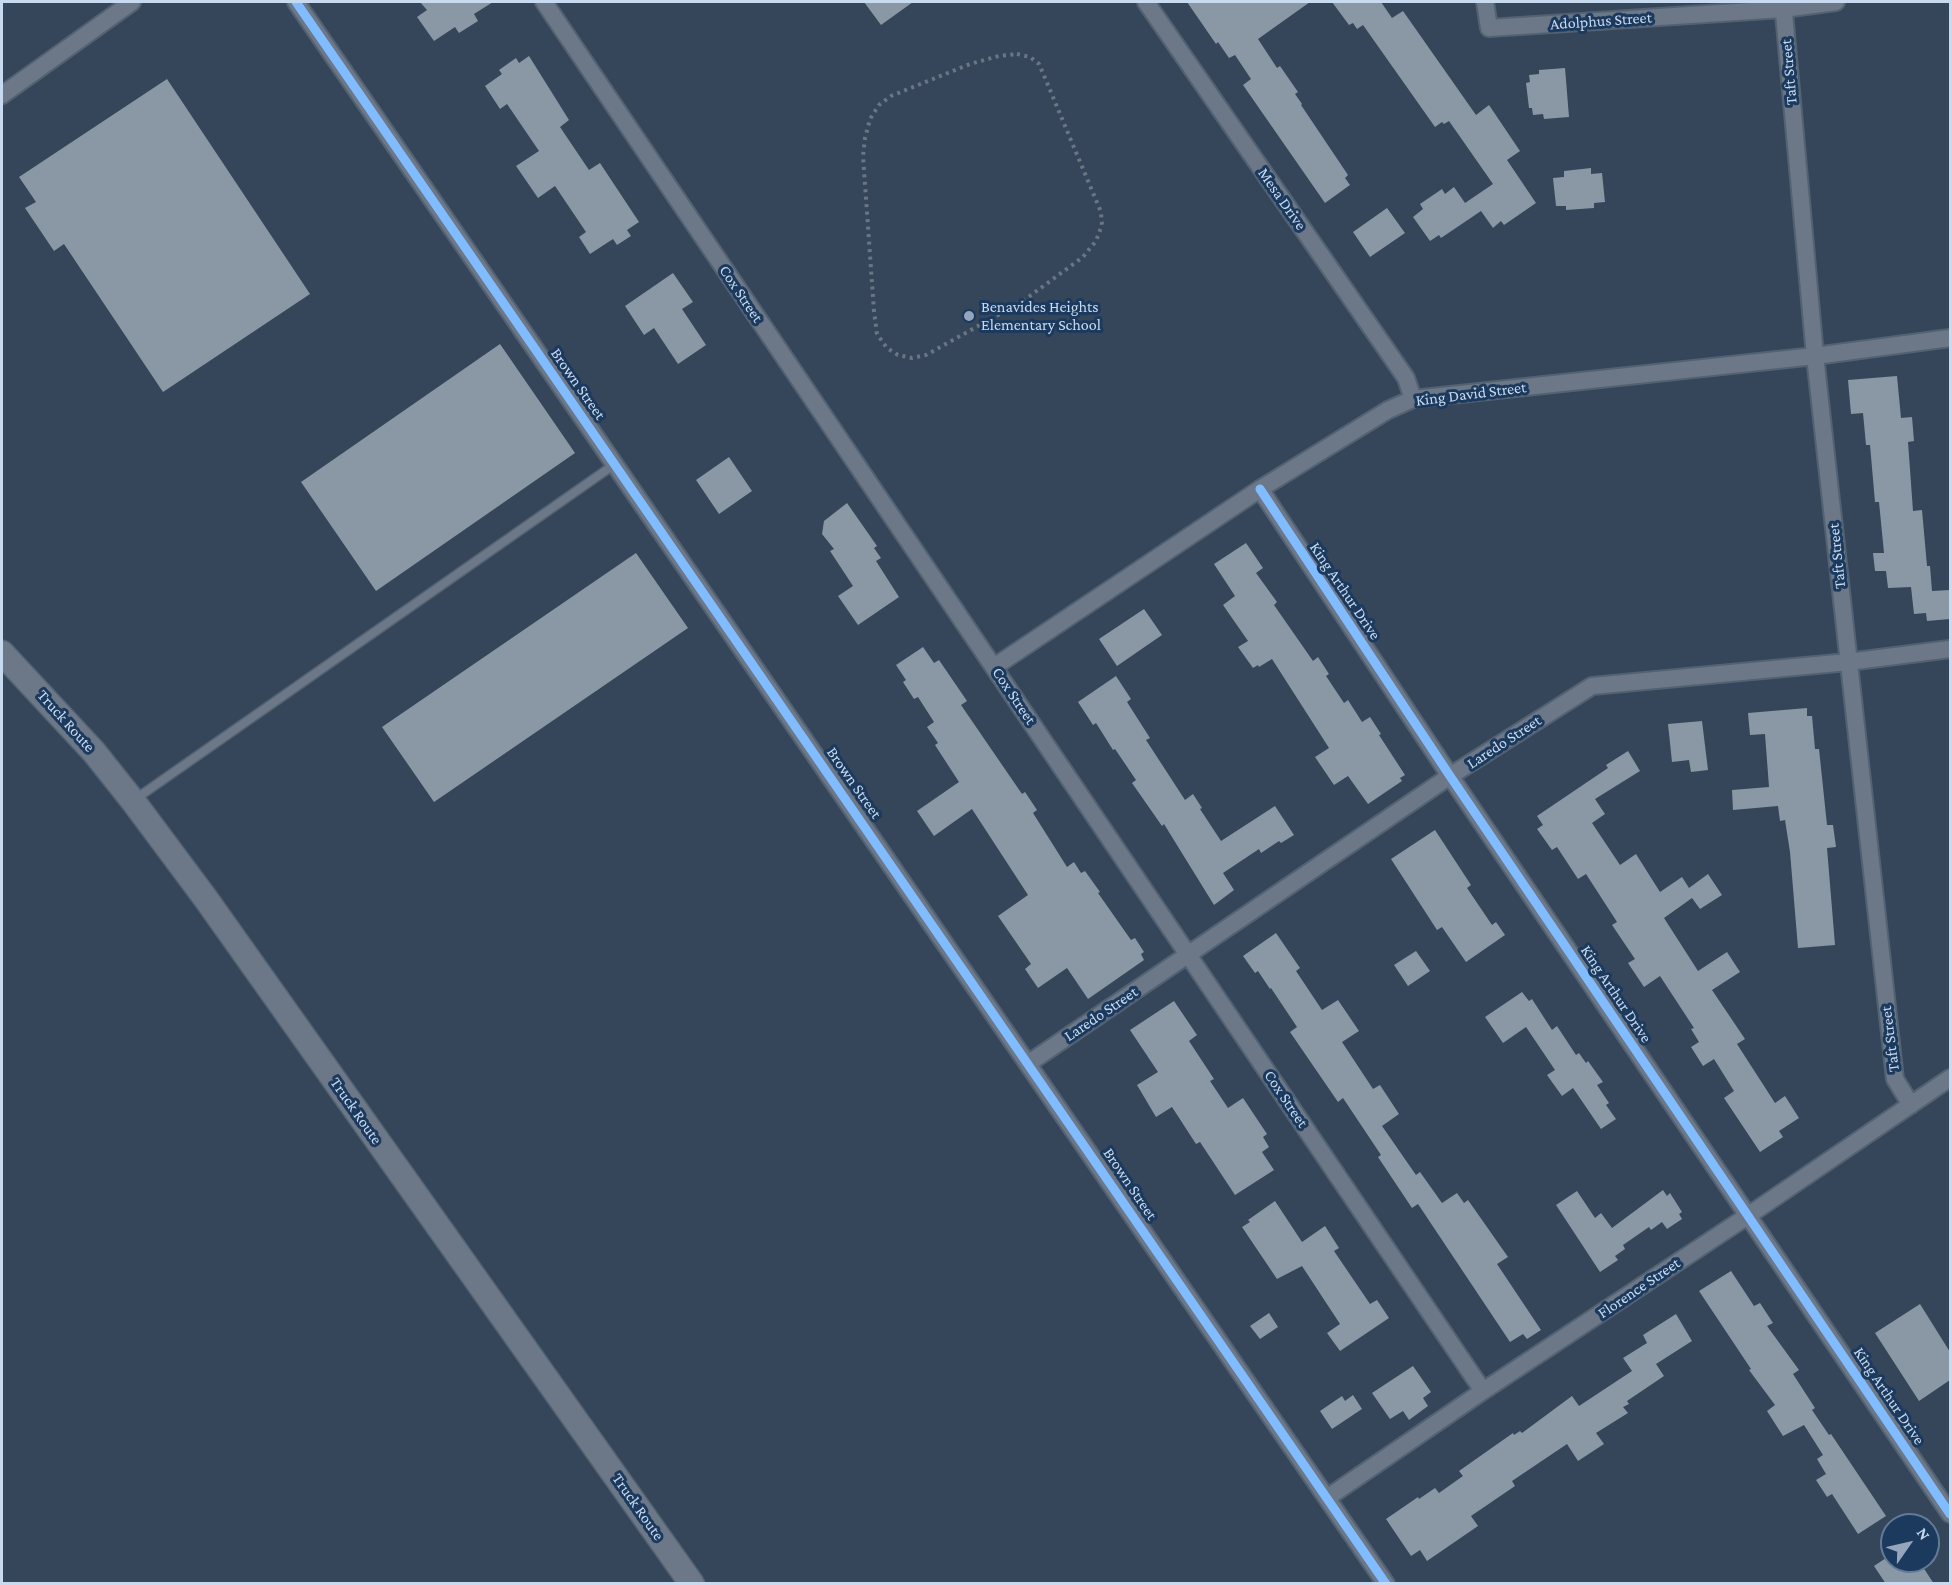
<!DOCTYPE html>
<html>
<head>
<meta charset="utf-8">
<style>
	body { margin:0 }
	#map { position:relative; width:1952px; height:1585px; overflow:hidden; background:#35465a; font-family:"Crimson Pro",serif }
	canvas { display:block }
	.frame { position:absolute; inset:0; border:3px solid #c8daf0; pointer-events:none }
	.north { position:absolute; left:1880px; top:1513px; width:60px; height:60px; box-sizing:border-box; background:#1c3a5e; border:2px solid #617a98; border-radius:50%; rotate:56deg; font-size:16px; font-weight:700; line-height:24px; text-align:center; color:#c8daf0 }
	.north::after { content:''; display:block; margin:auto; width:21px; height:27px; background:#95a6bc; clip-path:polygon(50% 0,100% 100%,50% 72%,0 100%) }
</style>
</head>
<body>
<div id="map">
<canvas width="1952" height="1585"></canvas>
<div class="frame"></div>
<div class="north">N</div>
</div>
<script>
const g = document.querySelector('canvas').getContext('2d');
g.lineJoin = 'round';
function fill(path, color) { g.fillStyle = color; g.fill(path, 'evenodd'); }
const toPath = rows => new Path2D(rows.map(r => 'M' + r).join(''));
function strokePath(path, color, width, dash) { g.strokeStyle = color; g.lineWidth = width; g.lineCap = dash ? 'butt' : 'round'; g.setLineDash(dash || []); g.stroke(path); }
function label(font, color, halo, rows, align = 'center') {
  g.font = font + ' "Crimson Pro",serif'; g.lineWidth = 6; g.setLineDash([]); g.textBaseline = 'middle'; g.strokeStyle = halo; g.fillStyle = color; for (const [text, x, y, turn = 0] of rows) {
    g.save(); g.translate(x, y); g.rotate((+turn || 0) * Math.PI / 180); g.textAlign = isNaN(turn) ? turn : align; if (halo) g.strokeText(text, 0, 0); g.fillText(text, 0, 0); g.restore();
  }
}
fill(toPath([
	[420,2,493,2,474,14,478,21,459,33,455,27,434,41,417,17,427,10],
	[864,2,913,2,881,25],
	[1187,2,1310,2,1258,39,1277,68,1280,66,1298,92,1295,94,1302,104,1301,105,1348,175,1345,178,1350,185,1325,203,1243,85,1251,79,1235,55,1229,58,1218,42,1216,44],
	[1332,2,1381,2,1392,18,1403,11,1476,115,1489,105,1520,151,1507,160,1536,203,1504,225,1501,221,1493,228,1481,211,1441,238,1439,235,1430,241,1413,217,1423,209,1420,204,1442,189,1445,194,1454,187,1465,203,1493,184,1449,121,1444,124,1442,122,1435,127,1363,25,1357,29,1353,23,1349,25],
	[529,56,569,120,560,127,589,170,600,163,639,222,627,230,631,236,617,245,613,239,590,254,579,237,586,232,555,186,538,198,516,166,539,151,507,104,500,109,485,86,502,74,499,70,516,58,519,63],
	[1565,68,1569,117,1544,119,1543,114,1533,115,1532,108,1529,108,1526,83,1530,82,1529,75,1539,74,1539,70],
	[167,79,310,294,163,392,64,244,54,251,25,208,36,202,19,177],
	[1591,168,1591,174,1602,173,1605,202,1594,203,1594,208,1566,210,1566,206,1556,206,1553,178,1564,177,1564,171],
	[1387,208,1405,233,1370,257,1353,232],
	[673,273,693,302,682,309,706,345,678,364,654,328,644,335,625,306],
	[500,344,575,453,376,591,301,482],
	[1897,376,1901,418,1912,417,1914,441,1908,442,1913,511,1922,510,1927,566,1930,566,1932,591,1950,590,1950,619,1927,621,1926,613,1914,614,1911,587,1888,588,1886,571,1875,571,1873,553,1884,553,1879,502,1875,502,1870,445,1866,445,1863,413,1851,414,1848,380],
	[729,457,752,491,719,514,696,480],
	[847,503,877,546,874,548,881,558,876,561,899,597,858,625,838,596,853,586,830,551,834,549,822,534,824,521],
	[1246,543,1263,568,1256,573,1277,602,1274,605,1313,661,1318,657,1329,674,1326,676,1344,703,1348,700,1362,722,1370,717,1381,734,1379,735,1405,775,1400,778,1402,781,1368,804,1348,776,1334,785,1315,757,1329,748,1272,659,1259,667,1258,665,1253,668,1238,647,1248,641,1223,605,1235,596,1214,564],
	[636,553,688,628,434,802,382,727],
	[1144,609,1162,635,1117,666,1099,639],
	[923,647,934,663,939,660,967,701,961,705,1022,794,1025,792,1037,810,1033,813,1067,867,1074,862,1081,873,1085,871,1100,892,1098,893,1131,940,1135,938,1144,952,1141,954,1144,960,1088,999,1067,968,1038,988,1025,969,1031,964,998,916,1028,895,972,809,934,836,917,811,959,782,935,745,938,743,927,727,934,722,918,697,914,699,903,682,906,680,896,665],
	[1116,676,1131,699,1127,702,1150,738,1146,740,1185,800,1193,794,1202,808,1200,809,1221,841,1275,806,1294,835,1281,843,1279,841,1261,853,1259,849,1223,873,1234,890,1214,905,1164,824,1162,826,1132,783,1136,780,1115,749,1113,750,1096,723,1093,725,1078,702],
	[1807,708,1807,716,1812,716,1815,749,1819,749,1827,825,1833,825,1836,847,1827,848,1835,945,1798,948,1790,852,1785,820,1780,821,1778,806,1733,810,1732,790,1769,787,1765,734,1750,735,1748,713],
	[1702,721,1708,770,1691,772,1689,760,1672,762,1668,724],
	[1628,751,1640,771,1595,799,1605,814,1592,823,1620,865,1636,854,1660,892,1682,877,1689,888,1708,874,1722,895,1700,909,1692,898,1664,918,1698,971,1727,952,1740,972,1712,990,1745,1039,1737,1044,1775,1103,1785,1096,1799,1118,1779,1131,1783,1137,1760,1152,1724,1098,1734,1091,1714,1059,1703,1066,1691,1047,1699,1042,1691,1029,1694,1028,1660,976,1644,987,1628,963,1635,959,1612,925,1617,922,1586,874,1578,879,1557,847,1552,850,1537,829,1543,825,1537,816,1608,768,1606,765],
	[1435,830,1471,885,1467,888,1492,925,1496,922,1505,935,1466,962,1442,927,1437,930,1391,859],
	[1276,933,1300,968,1296,971,1322,1010,1338,1000,1359,1031,1342,1042,1373,1089,1380,1085,1399,1114,1382,1126,1416,1175,1420,1172,1442,1203,1457,1193,1464,1203,1468,1200,1508,1257,1497,1264,1541,1330,1527,1339,1523,1334,1510,1342,1418,1204,1412,1208,1378,1157,1381,1155,1343,1098,1338,1102,1290,1032,1297,1027,1271,988,1270,989,1258,971,1255,973,1243,956],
	[1416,951,1430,971,1408,986,1394,965],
	[1522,992,1529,1001,1532,999,1552,1030,1557,1026,1576,1055,1579,1053,1586,1063,1588,1061,1603,1082,1597,1085,1609,1103,1606,1105,1616,1119,1601,1129,1573,1088,1562,1096,1547,1075,1555,1070,1526,1027,1503,1043,1485,1017],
	[1174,1001,1197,1035,1189,1041,1214,1079,1210,1081,1228,1108,1243,1098,1267,1134,1263,1137,1269,1147,1262,1152,1274,1170,1235,1195,1200,1142,1196,1144,1172,1107,1156,1117,1137,1085,1158,1072,1130,1030],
	[1663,1190,1667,1196,1670,1193,1682,1212,1679,1214,1682,1219,1667,1229,1662,1222,1651,1230,1649,1227,1623,1245,1625,1249,1615,1256,1618,1260,1600,1272,1556,1205,1577,1191,1595,1218,1601,1213,1612,1228],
	[1275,1201,1302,1242,1325,1226,1339,1248,1334,1251,1370,1304,1377,1300,1389,1318,1340,1351,1327,1333,1340,1324,1302,1266,1277,1279,1242,1227,1250,1222,1248,1220],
	[1731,1271,1754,1306,1760,1303,1773,1323,1767,1326,1799,1370,1793,1374,1815,1408,1812,1410,1829,1435,1831,1434,1886,1516,1858,1534,1832,1494,1827,1497,1816,1480,1826,1474,1817,1459,1823,1455,1804,1425,1783,1436,1767,1411,1775,1405,1749,1370,1751,1369,1699,1291],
	[1920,1304,1950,1352,1950,1380,1919,1401,1875,1333],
	[1269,1313,1278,1327,1260,1339,1250,1326],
	[1676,1314,1692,1341,1656,1364,1664,1376,1627,1401,1629,1404,1623,1407,1628,1413,1596,1433,1604,1444,1578,1461,1567,1444,1512,1481,1515,1486,1471,1516,1478,1526,1427,1561,1420,1550,1411,1556,1386,1519,1418,1497,1419,1499,1435,1488,1439,1493,1463,1476,1459,1471,1513,1433,1514,1435,1520,1431,1522,1433,1572,1396,1579,1406,1632,1371,1623,1358,1647,1343,1643,1335],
	[1413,1366,1431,1392,1423,1398,1428,1406,1409,1420,1403,1411,1390,1419,1372,1393],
	[1353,1395,1362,1409,1332,1429,1320,1411,1342,1396,1345,1401],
	[1892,1554,1892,1561,1919,1561,1934,1584,1886,1584,1874,1566]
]), '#8a98a5');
const lane = toPath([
	[134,800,615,464]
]);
const street = toPath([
	[296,2,1386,1584],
	[544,2,1483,1391],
	[1146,2,1406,378,1413,399],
	[1485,2,1489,28,1783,9,1836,2],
	[1783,2,1815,356,1895,1079,1911,1105],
	[2,95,132,2],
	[1260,489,1450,776,1950,1514],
	[994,667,1260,489,1388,410,1413,399,1815,356,1950,338],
	[1029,1063,1450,776,1592,686,1848,662,1950,649],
	[1327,1498,1483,1391,1749,1215,1950,1078]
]);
const secondary = toPath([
	[2,653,94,752,133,801,206,899,692,1584]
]);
strokePath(lane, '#536273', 11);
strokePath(street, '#536273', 20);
strokePath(secondary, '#536273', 27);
strokePath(toPath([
	[1017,54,1030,57,1039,64,1045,78,1101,212,1102,225,1096,241,1083,257,1023,301,926,355,912,358,898,355,887,348,877,334,874,311,863,156,865,138,870,119,879,105,891,96,970,64,999,56,1017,54]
]), '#6b7684', 4, [3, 4.5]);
strokePath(lane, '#6c7887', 8);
strokePath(street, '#6c7887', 16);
strokePath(secondary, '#6c7887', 24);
strokePath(toPath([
	[296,2,1386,1584],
	[1260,489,1450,776,1950,1514]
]), '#80bcff', 9);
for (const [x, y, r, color] of [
	[969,316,6,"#95a6bc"]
]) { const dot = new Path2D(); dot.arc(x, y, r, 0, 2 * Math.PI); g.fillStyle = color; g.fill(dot); strokePath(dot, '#1c3a5e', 2); }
label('16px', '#c8daf0', '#1c3a5e', [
	["Adolphus Street",1601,21,-4],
	["Taft Street",1789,72,-95],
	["Mesa Drive",1282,199,55],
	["Cox Street",741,294,56],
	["Brown Street",578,384,55],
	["King David Street",1471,394,-7],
	["Taft Street",1837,556,-96],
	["King Arthur Drive",1345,591,56],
	["Cox Street",1014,696,56],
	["Truck Route",66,721,48],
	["Laredo Street",1504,742,-33],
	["Brown Street",854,783,55],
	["King Arthur Drive",1616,994,56],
	["Laredo Street",1101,1014,-34],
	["Taft Street",1890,1039,-97],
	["Cox Street",1286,1099,56],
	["Truck Route",356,1111,55],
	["Brown Street",1130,1184,56],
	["Florence Street",1639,1288,-34],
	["King Arthur Drive",1889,1396,56],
	["Truck Route",638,1507,55]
]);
label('16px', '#c8daf0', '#1c3a5e', [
	["Benavides Heights",981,307],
	["Elementary School",981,325]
], 'left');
</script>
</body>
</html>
